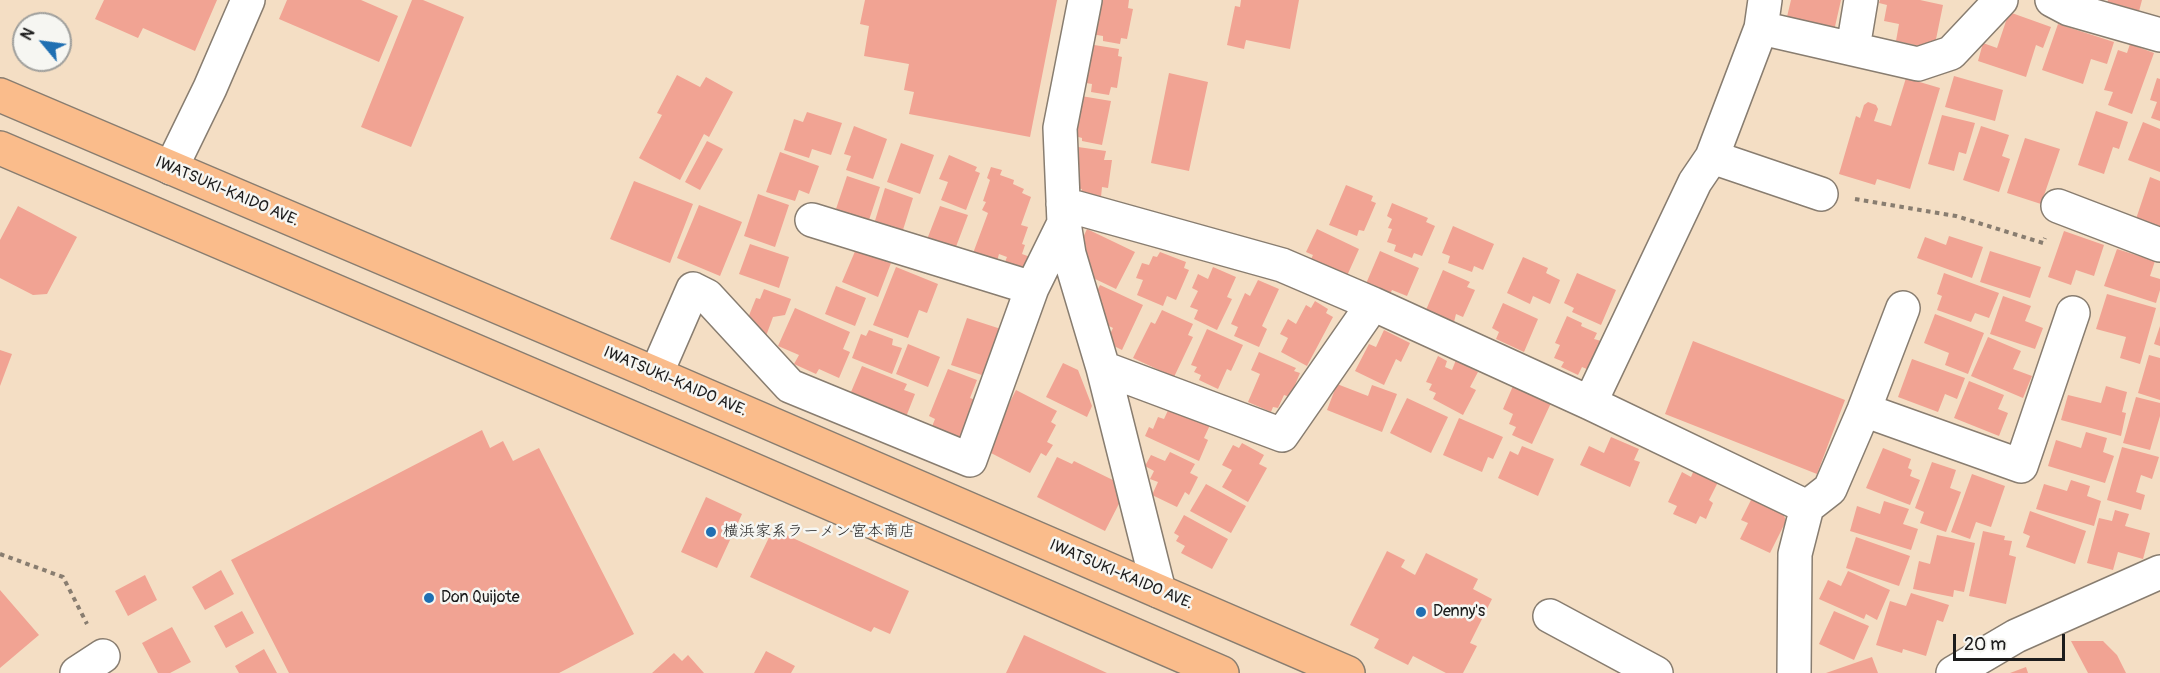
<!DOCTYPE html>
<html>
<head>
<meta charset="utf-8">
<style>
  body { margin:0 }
  #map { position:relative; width:2160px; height:673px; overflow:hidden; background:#f4dec4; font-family:Pangolin,sans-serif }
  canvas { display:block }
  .north { position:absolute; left:12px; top:12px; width:60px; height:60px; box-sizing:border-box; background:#f6f6f2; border:2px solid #9f9f9c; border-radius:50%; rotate:299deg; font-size:16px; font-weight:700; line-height:24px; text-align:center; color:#1c1c1c }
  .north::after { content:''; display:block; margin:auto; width:21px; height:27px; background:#1f6fb2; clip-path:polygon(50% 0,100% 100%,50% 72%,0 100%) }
  .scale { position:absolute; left:1953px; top:634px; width:112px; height:27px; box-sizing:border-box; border:3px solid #1c1c1c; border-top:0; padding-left:8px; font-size:18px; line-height:21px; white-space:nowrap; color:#1c1c1c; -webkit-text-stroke:4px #f6f6f2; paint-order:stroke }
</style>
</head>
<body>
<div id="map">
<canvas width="2160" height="673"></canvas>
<div class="north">N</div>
<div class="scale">20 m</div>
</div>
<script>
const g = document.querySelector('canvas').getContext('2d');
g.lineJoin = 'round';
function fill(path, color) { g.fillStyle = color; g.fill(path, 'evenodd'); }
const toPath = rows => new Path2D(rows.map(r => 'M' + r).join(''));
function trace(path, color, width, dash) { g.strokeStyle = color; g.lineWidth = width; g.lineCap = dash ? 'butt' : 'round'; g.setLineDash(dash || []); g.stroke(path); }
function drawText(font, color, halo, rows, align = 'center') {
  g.font = font + ' Pangolin,"Klee One",sans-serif'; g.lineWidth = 5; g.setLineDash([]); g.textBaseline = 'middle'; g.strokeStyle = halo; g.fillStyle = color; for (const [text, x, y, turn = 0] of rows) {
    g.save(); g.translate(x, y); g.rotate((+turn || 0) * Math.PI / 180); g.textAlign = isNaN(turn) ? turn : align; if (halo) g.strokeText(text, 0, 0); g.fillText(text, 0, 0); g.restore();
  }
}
fill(toPath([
  [104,0,217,0,195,51,143,28,138,38,95,19],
  [287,0,361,0,398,16,379,62,279,19],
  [412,0,423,0,464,17,411,147,361,127],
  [865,0,1057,0,1030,137,909,114,914,92,904,90,909,64,864,56,869,26,860,24],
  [1099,0,1129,0,1128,8,1133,9,1127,39,1121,38,1120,44,1103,41,1103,36,1091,34],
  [1241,0,1299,0,1290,49,1246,40,1244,49,1227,45,1235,6,1240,7],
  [1791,0,1841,0,1834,31,1786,21],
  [1880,0,1920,0,1943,5,1934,49,1896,41,1899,24,1884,21,1887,5,1879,3],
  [2108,0,2142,0,2138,15,2106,7],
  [2009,12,2051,27,2043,48,2036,45,2026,77,1978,61,1983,43,1997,48],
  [2058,24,2114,42,2107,64,2091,59,2083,84,2042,70],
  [1088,44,1119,49,1118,56,1122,57,1117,88,1111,87,1109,95,1091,92,1092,84,1080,82],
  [2130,44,2154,53,2132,114,2108,105,2113,92,2104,90,2118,50,2127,53],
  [1169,73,1208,82,1189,171,1151,163],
  [677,75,700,87,706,77,733,92,709,137,704,134,680,180,639,158,662,115,657,113],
  [1954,76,2003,90,1995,121,1945,107],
  [1906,78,1940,88,1910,189,1877,179,1875,185,1839,174,1856,116,1860,118,1864,105,1868,102,1876,105,1878,109,1874,121,1891,126],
  [2157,78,2160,79,2160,121,2151,118,2157,102,2150,100],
  [1081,96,1111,101,1102,145,1082,141,1082,138,1075,136,1071,129],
  [2096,111,2128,122,2119,149,2113,147,2104,174,2078,165],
  [807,112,842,123,831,155,812,149,809,158,784,150,794,119,803,122],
  [1942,115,1975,123,1966,154,1959,152,1954,171,1928,164],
  [2143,122,2160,129,2160,172,2128,160],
  [854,126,887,139,873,179,846,170,851,156,844,154],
  [1981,126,2009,135,2002,156,2010,159,1999,192,1963,180],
  [2025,138,2060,149,2041,204,2007,193],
  [707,141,723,149,700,190,685,182],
  [901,143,934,155,920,194,887,182],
  [1078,147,1106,151,1104,160,1112,160,1108,188,1102,187,1101,197,1081,194,1082,189,1072,188],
  [780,152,819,166,809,194,799,190,795,201,766,192],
  [949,155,977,167,975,171,980,173,966,210,941,200,948,182,939,179],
  [991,167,1002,170,1000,175,1014,180,1013,184,1024,189,1022,193,1031,197,1021,225,1028,227,1022,244,1025,245,1022,254,1033,258,1025,278,1002,269,1007,257,999,254,996,265,972,256,988,213,982,210,986,202,983,201,990,180,987,178],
  [847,176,880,187,869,220,836,209],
  [2150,177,2160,181,2160,230,2135,222],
  [634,181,693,204,670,263,610,239],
  [1346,185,1373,196,1371,201,1376,203,1364,231,1359,230,1357,236,1329,225],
  [885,188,913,198,902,233,874,224],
  [758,194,789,205,775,247,744,236],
  [1392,203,1428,218,1426,222,1435,226,1422,256,1414,253,1412,258,1394,251,1396,245,1387,242,1392,229,1388,228,1392,219,1387,216],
  [699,205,742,222,720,276,677,258],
  [18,206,77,237,47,294,33,295,0,278,0,240],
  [940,206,968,215,954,252,926,242],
  [1453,226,1494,244,1483,270,1474,266,1472,272,1448,263,1450,256,1442,253],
  [1087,229,1135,252,1116,289,1091,277,1092,273,1082,268,1075,254],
  [1317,229,1359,249,1346,278,1310,261,1313,255,1306,252],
  [2064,231,2104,245,2094,276,2076,270,2071,285,2048,277],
  [1949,236,1983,247,1972,278,1917,258,1925,237,1946,245],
  [750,244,789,257,779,288,739,274],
  [856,249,891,263,878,297,842,282],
  [2117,249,2155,261,2150,276,2160,279,2160,290,2156,303,2104,286],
  [1380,251,1419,268,1407,296,1392,290,1389,296,1365,286],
  [1990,251,2041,267,2030,298,1980,282],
  [1160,252,1186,262,1184,268,1189,270,1176,300,1167,296,1163,306,1137,295,1143,280,1136,278,1142,263,1149,265,1153,256,1157,257],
  [1523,257,1548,268,1546,273,1560,280,1550,304,1533,296,1530,304,1507,293],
  [896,267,938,284,927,313,919,310,908,338,873,325],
  [1213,267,1236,277,1227,297,1232,299,1217,330,1194,319,1198,310,1190,307,1198,291,1192,288,1198,274,1208,279],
  [1443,270,1470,282,1467,287,1475,290,1463,317,1456,314,1454,322,1426,310],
  [1577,273,1616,290,1601,325,1572,312,1574,308,1564,303],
  [1944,273,1999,293,1989,318,1975,313,1971,322,1937,310,1942,296,1937,294],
  [1258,280,1279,289,1262,326,1267,329,1259,347,1234,336,1238,327,1231,324,1245,293,1250,296],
  [1100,285,1143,305,1122,350,1106,342,1113,328,1101,322,1105,313,1093,307,1092,301],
  [836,286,866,298,855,326,825,314],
  [764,289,791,299,785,315,773,317,766,336,744,328,756,298,760,299],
  [2107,294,2156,308,2140,364,2120,358,2126,337,2096,329],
  [2003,296,2031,306,2025,321,2043,328,2035,349,1990,334],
  [1315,301,1328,309,1326,313,1333,317,1307,366,1281,352,1288,338,1280,334,1288,319,1296,324,1306,305,1311,308],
  [1503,303,1538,319,1524,352,1496,339,1499,332,1492,328],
  [795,308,850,332,843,349,850,352,839,378,819,369,816,374,794,364,799,355,778,346],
  [1162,310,1193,324,1188,335,1193,337,1174,377,1133,358,1151,322,1155,324],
  [1935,314,1984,333,1968,374,1945,365,1949,353,1924,343],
  [1567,316,1582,323,1581,326,1597,333,1594,339,1601,341,1589,370,1582,367,1578,375,1561,367,1564,362,1554,358,1560,345,1555,343],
  [967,318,1004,330,988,377,951,365],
  [2160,326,2160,346,2154,344],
  [1207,329,1243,345,1231,371,1227,369,1218,389,1199,380,1201,375,1194,372,1197,367,1191,365],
  [869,330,893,339,892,345,902,348,892,374,852,358,861,334,866,336],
  [1384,330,1410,343,1401,362,1396,359,1384,385,1355,371,1369,344,1376,347],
  [1988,337,2021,351,2013,369,2032,376,2023,398,1971,376],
  [1693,341,1845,400,1817,474,1665,414],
  [908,344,940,357,928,387,896,374],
  [0,350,12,354,0,386],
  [1259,352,1296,368,1294,371,1300,373,1290,397,1284,395,1278,408,1273,407,1271,412,1248,402,1260,374,1251,370],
  [2149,355,2160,358,2160,400,2138,393],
  [1438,356,1447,361,1445,367,1452,370,1456,360,1478,372,1470,387,1476,390,1463,415,1433,399,1436,393,1429,390,1432,384,1426,382],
  [1912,359,1965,378,1957,399,1945,394,1938,412,1898,397],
  [1063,363,1078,370,1092,406,1087,417,1046,397],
  [862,366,907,384,904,390,915,394,904,422,885,414,888,407,851,392],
  [948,369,977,380,970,398,979,401,961,447,929,434,935,419,929,416],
  [1969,381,2004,395,1998,409,2008,413,1999,436,1954,418],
  [1337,384,1368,396,1372,385,1397,394,1382,432,1327,410],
  [1513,386,1551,403,1532,444,1512,435,1516,427,1509,424,1513,414,1503,409],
  [2106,386,2127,392,2122,412,2126,413,2121,436,2061,420,2068,395,2101,403],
  [1016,390,1057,411,1051,422,1056,425,1047,442,1053,445,1046,456,1041,453,1030,473,989,452,998,435,994,433],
  [2136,397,2160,403,2160,416,2150,450,2123,443],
  [1407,398,1448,417,1431,453,1390,433],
  [1170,406,1210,425,1204,438,1208,440,1199,461,1145,436,1149,427,1153,429,1158,417,1164,419],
  [1459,418,1503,437,1493,459,1488,457,1482,472,1443,455],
  [482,430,490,448,503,441,513,461,539,448,634,634,559,673,289,673,231,560],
  [2086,432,2107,438,2103,452,2114,456,2105,483,2048,466,2056,440,2081,448],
  [1611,437,1639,449,1634,460,1640,462,1630,487,1580,465,1589,446,1604,453],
  [1242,443,1264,455,1259,464,1267,468,1248,502,1222,487,1232,470,1222,465,1233,445,1239,448],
  [1522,446,1554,459,1538,496,1498,478,1510,451,1518,455],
  [2122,447,2159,457,2152,479,2141,475,2136,492,2145,495,2141,510,2107,500],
  [1883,448,1911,459,1908,468,1912,470,1910,476,1920,480,1910,505,1866,488],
  [1170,452,1195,464,1190,473,1198,477,1189,495,1185,492,1177,507,1152,495,1158,482,1150,479,1154,471,1145,466,1151,455,1165,461],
  [1057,457,1072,464,1074,461,1119,483,1116,490,1124,494,1105,531,1037,497],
  [1932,462,1956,470,1950,488,1961,492,1946,532,1920,523,1924,512,1915,508],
  [1694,470,1718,482,1709,500,1713,503,1706,519,1700,516,1696,524,1673,514,1677,506,1668,502,1682,472,1691,477],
  [1972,474,2005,486,1991,527,1976,522,1970,539,1951,532],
  [2071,480,2090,486,2087,496,2101,501,2094,526,2036,509,2044,484,2067,491],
  [1206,484,1246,506,1231,533,1190,511],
  [1753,496,1782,510,1786,521,1770,553,1740,539,1748,523,1741,520],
  [706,497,742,514,717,568,681,552],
  [1884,501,1909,509,1903,524,1918,529,1911,550,1850,531,1857,506,1880,514],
  [2115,510,2129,514,2125,526,2150,533,2143,559,2118,552,2113,570,2087,563,2099,518,2112,521],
  [2030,511,2086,531,2075,564,2026,547,2030,536,2023,533],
  [1184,515,1228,539,1212,569,1181,553,1185,546,1176,541,1179,536,1174,533],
  [773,529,909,591,890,634,874,627,871,632,750,577],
  [1983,531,2005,536,2004,540,2012,541,2009,555,2016,557,2006,604,1969,596],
  [1937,535,1975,543,1964,592,1954,590,1953,597,1913,589,1919,561,1930,564],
  [1856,537,1910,556,1899,586,1846,568],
  [1387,551,1405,560,1401,567,1415,575,1426,553,1478,579,1473,589,1492,599,1470,643,1477,646,1463,673,1446,673,1413,656,1408,665,1374,648,1379,639,1350,625],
  [221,570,234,594,205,610,192,587],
  [1848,571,1890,590,1877,620,1866,614,1864,619,1819,599,1828,580,1841,586],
  [145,575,157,600,128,616,115,591],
  [0,590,39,635,0,668],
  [1911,593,1949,605,1943,622,1937,620,1926,656,1903,649,1902,653,1876,645,1890,601,1906,606],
  [242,611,254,633,226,648,214,626],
  [1834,611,1869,626,1854,660,1819,644],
  [172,627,191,662,170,673,158,673,142,643],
  [1024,635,1107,673,1006,673],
  [2071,641,2103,641,2117,655,2126,673,2088,673],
  [264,649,277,673,239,673,235,666],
  [766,651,795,666,791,673,754,673],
  [674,653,682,661,688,655,704,673,652,673],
  [1872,657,1878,673,1826,673],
  [2026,667,2028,673,2010,673]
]), '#f1a393');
const minor = toPath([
  [1085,0,1060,128,1064,223,1069,254,1103,368,1159,591],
  [1765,0,1761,28,1918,64,1951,53,2001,0],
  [2052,0,2069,9,2160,35],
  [1853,48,1861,0],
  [1712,157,1821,194],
  [171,168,210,88,248,0],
  [1063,204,1282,265,1373,304,1590,403,1807,507,1795,554,1794,673],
  [2058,206,2160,245],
  [812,220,1032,288],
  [1103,368,1282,435,1373,304],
  [656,374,693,289,707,296,790,386,970,460,1032,288,1064,223],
  [1590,403,1695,182,1712,157,1761,28],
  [1864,410,2021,466,2073,313],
  [1807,507,1830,489,1864,410,1903,308],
  [1550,616,1656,673],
  [77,673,103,656],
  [1953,673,2016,636,2160,572]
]);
const highway = toPath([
  [0,95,656,374,1348,673],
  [0,148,721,456,1222,673]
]);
trace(minor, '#887d70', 36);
trace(highway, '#887d70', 36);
trace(toPath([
  [1855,199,1956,216,2043,243,2045,238],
  [0,554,63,577,87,624]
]), '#887d70', 4, [4.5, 4.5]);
trace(minor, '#fff', 33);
trace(highway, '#fabc8b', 33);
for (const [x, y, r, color] of [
  [711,532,6,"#1f6fb2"],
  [429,598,6,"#1f6fb2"],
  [1421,612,6,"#1f6fb2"]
]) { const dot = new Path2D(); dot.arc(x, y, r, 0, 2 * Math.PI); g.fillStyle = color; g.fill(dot); trace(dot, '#f6f6f2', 2); }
drawText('16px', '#1c1c1c', '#f6f6f2', [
  ["IWATSUKI-KAIDO AVE.",227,192,23],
  ["IWATSUKI-KAIDO AVE.",675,382,23],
  ["IWATSUKI-KAIDO AVE.",1121,575,23]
]);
drawText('16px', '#1c1c1c', '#f6f6f2', [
  ["横浜家系ラーメン宮本商店",723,532],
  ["Don Quijote",441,598],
  ["Denny's",1433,612]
], 'left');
</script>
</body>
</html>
